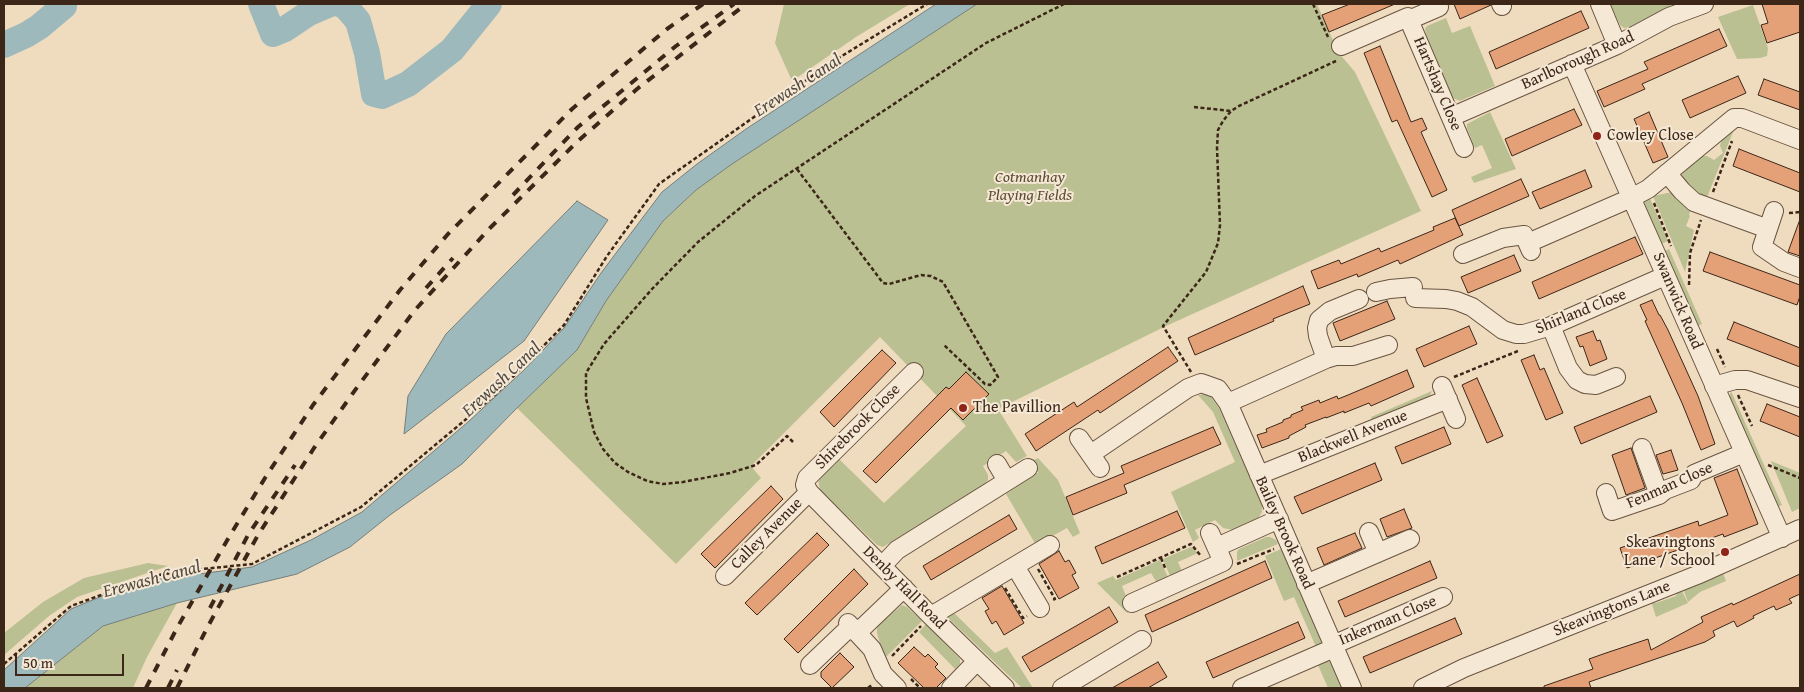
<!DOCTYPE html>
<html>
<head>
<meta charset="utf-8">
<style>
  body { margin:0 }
  #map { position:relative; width:1804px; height:692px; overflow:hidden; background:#efdcbf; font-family:"Gentium Book Plus",serif }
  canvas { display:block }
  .frame { position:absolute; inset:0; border:5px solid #3c2618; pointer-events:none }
  .scale { position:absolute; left:15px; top:654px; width:109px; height:22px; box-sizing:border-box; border:2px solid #3c2618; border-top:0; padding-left:6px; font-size:15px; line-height:18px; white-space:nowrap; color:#3c2618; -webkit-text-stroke:4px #f5e8d5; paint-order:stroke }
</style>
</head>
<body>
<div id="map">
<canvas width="1804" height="692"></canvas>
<div class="frame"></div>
<div class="scale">50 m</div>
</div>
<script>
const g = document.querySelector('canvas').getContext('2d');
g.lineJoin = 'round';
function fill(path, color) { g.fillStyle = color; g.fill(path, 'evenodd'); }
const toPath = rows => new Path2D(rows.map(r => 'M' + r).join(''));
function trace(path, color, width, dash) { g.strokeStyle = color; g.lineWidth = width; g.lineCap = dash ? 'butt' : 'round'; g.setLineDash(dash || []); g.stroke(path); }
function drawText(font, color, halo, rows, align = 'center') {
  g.font = font + ' "Gentium Book Plus",serif'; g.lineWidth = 4; g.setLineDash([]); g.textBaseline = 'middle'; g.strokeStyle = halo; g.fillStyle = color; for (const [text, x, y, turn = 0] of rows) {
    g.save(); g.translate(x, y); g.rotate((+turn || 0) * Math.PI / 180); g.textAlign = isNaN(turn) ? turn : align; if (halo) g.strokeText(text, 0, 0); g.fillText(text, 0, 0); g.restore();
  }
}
fill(toPath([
  [784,4,910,4,856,37,792,81,775,43],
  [977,4,1317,4,1338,52,1355,72,1421,211,1166,326,998,409,1027,456,1016,462,1006,451,983,466,988,475,988,480,985,484,883,547,877,545,820,490,818,479,839,459,884,503,966,426,880,337,751,466,761,478,676,564,517,408,577,350,606,301,663,221,696,190,732,164],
  [1610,4,1670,4,1671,6,1630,27,1624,28,1620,25],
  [1753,5,1768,48,1767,56,1760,58,1737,59,1718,17],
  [1446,18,1452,33,1470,26,1495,86,1460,101,1453,98,1426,34,1425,29,1427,26],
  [1490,112,1516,169,1474,183,1471,177,1492,168,1482,145,1475,148,1467,128,1467,124],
  [1737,122,1706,200,1697,197,1683,180,1682,173,1683,170,1701,156,1707,156,1714,160,1723,153,1720,146,1722,138],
  [1672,192,1692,206,1689,215,1690,216,1686,226,1694,230,1685,272,1653,196],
  [1649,196,1668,241,1659,245,1643,203],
  [1669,249,1702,324,1695,327,1662,252],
  [1432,391,1428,400,1373,423,1371,417],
  [1731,391,1782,505,1775,508,1729,398],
  [1205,394,1211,397,1219,408,1262,505,1262,512,1257,520,1233,530,1223,528,1215,520,1195,530,1199,538,1193,542,1171,492,1235,462,1213,412,1198,395],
  [1038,458,1058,480,1080,533,1073,537,1067,528,1036,545,1006,494,1038,473,1032,461],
  [1771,461,1800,473,1800,508,1792,512],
  [1266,537,1270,537,1276,540,1278,544,1237,561,1237,552,1239,549],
  [1191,547,1198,553,1178,562,1182,571,1170,576,1163,559],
  [1281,549,1322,644,1316,647,1294,597,1284,601,1265,556],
  [1160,560,1168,577,1157,583,1151,573,1122,586,1130,606,1135,610,1127,613,1097,583,1113,576,1116,580],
  [148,563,168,566,77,597,49,616,4,655,4,633,43,602,84,578],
  [1723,573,1726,581,1700,592,1688,602,1683,589],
  [1681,589,1688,603,1656,617,1651,601,1656,603,1676,596,1677,591],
  [177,603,147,657,133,688,25,688,103,626],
  [902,605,907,607,922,621,886,657,883,655,877,633,877,626],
  [952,611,995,653,1007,647,1033,688,1022,688,947,617,947,613],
  [926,624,960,659,960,664,955,669,919,632],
  [1327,661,1330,662,1341,688,1328,688,1318,665]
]), '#bac091');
const water = toPath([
  [936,4,977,4,732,164,696,190,663,221,606,301,577,350,517,408,462,464,390,515,350,547,297,574,177,603,103,626,25,688,4,688,4,670,71,609,124,587,153,580,252,567,311,540,362,512,468,422,524,370,564,328,601,273,662,192,697,164,746,129,936,4],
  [577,201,608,220,524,341,404,434,408,396,446,334,577,201]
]);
fill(water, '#9db9bb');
trace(water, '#767e7a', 1);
trace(toPath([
  [261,4,273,34,285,29,309,13,330,4],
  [339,4,345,6,358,21,367,53,374,94,382,96,408,84,452,50,489,4],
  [4,45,26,35,39,27,64,6,64,4]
]), '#9db9bb', 26);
const building = toPath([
  [1350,4,1395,4,1329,32,1322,15,1350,4],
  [1454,4,1490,4,1491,5,1460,19,1454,4],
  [1762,4,1800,4,1800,32,1767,43,1761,25,1768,23,1762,4],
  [1581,11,1589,28,1496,69,1489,52,1581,11],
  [1719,29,1727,46,1642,84,1645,89,1604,107,1597,91,1648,69,1644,62,1719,29],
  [1380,46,1411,122,1422,118,1427,129,1421,132,1447,190,1432,197,1397,120,1392,122,1364,53,1380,46],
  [1738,76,1746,93,1690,118,1682,100,1738,76],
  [1764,79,1800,92,1800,110,1758,95,1764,79],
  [1574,109,1582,125,1512,156,1505,139,1574,109],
  [1649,112,1668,157,1653,163,1634,119,1649,112],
  [1739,149,1800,173,1800,192,1733,166,1739,149],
  [1585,170,1592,187,1540,209,1532,192,1585,170],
  [1521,179,1529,196,1459,226,1452,210,1521,179],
  [1455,218,1463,235,1400,264,1398,260,1358,277,1357,274,1318,289,1311,271,1339,260,1341,264,1379,248,1381,252,1434,230,1433,227,1455,218],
  [1799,222,1800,222,1800,256,1788,252,1799,222],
  [1635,237,1643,254,1539,299,1532,282,1635,237],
  [1710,252,1800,285,1800,296,1797,305,1703,271,1710,252],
  [1514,255,1521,271,1468,293,1461,277,1514,255],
  [1303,286,1310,304,1273,319,1274,321,1195,355,1188,338,1303,286],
  [1652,300,1659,315,1660,315,1668,330,1698,396,1715,444,1701,450,1682,403,1645,321,1647,320,1640,305,1652,300],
  [1387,301,1395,319,1340,341,1333,323,1387,301],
  [1734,322,1800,348,1800,367,1727,339,1734,322],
  [1469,326,1477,344,1424,367,1416,349,1469,326],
  [1593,331,1597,341,1600,340,1607,359,1590,366,1583,346,1580,347,1576,337,1593,331],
  [1168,347,1178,361,1100,413,1098,410,1036,451,1025,434,1074,402,1077,407,1168,347],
  [882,350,896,363,834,427,820,412,882,350],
  [1534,355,1540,370,1544,368,1563,413,1546,420,1521,360,1534,355],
  [1407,370,1414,387,1371,406,1369,403,1344,413,1344,411,1326,418,1326,417,1305,425,1306,427,1289,436,1289,438,1262,448,1257,435,1267,432,1266,429,1283,422,1283,420,1291,417,1291,415,1303,410,1301,407,1319,400,1320,403,1337,396,1338,399,1348,395,1407,370],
  [966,372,989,394,963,420,951,408,876,483,863,471,946,387,949,389,966,372],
  [1477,378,1503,436,1487,443,1462,385,1477,378],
  [1650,396,1657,412,1581,444,1574,427,1650,396],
  [1767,404,1800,417,1800,437,1760,421,1767,404],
  [1213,427,1221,444,1124,485,1127,493,1073,515,1066,497,1124,473,1121,466,1213,427],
  [1444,427,1451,444,1402,464,1395,447,1444,427],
  [1631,448,1645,488,1626,495,1612,455,1631,448],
  [1671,450,1678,470,1663,474,1656,455,1671,450],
  [1375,463,1382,480,1302,514,1294,497,1375,463],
  [1737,469,1758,524,1724,537,1723,534,1627,568,1620,548,1698,521,1699,526,1728,515,1714,478,1737,469],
  [771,486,783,499,715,568,701,554,771,486],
  [1404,509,1412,528,1387,537,1380,519,1404,509],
  [1177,511,1185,528,1102,564,1095,547,1177,511],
  [1009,515,1017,529,931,580,923,566,1009,515],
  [817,533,829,545,757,615,745,603,817,533],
  [1355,533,1362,548,1324,565,1317,548,1355,533],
  [1059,551,1065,562,1069,560,1076,573,1072,575,1079,588,1059,599,1039,564,1059,551],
  [1265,561,1272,578,1152,632,1145,615,1265,561],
  [1430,561,1437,578,1345,617,1338,601,1430,561],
  [854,569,868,584,798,653,784,639,854,569],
  [1800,574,1800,594,1789,599,1792,603,1776,610,1774,606,1753,616,1754,618,1737,627,1734,621,1713,631,1715,636,1705,642,1589,682,1591,688,1544,688,1544,686,1593,669,1589,659,1606,653,1648,639,1651,650,1703,622,1701,617,1732,603,1733,605,1800,574],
  [1002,586,1024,623,1004,635,996,621,992,624,985,611,989,609,982,598,1002,586],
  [1109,607,1118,622,1031,672,1022,657,1109,607],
  [1455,618,1462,634,1370,673,1363,657,1455,618],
  [1298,622,1305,638,1213,678,1206,662,1298,622],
  [914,647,925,657,928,654,938,664,935,667,946,678,936,688,924,688,898,663,914,647],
  [840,653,854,667,832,688,821,677,821,672,840,653],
  [1158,662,1167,677,1148,688,1112,688,1158,662]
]);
fill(building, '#e4a077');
trace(building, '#3c2618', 1);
const minor = toPath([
  [1501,4,1502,6],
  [1600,4,1617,45],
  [1439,7,1409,20,1464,148],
  [1341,46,1408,17,1409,20],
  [1572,64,1782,538],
  [1451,117,1617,45,1669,17,1704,4],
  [1667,173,1682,191,1694,202,1768,229],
  [1774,211,1762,247,1784,262,1800,268],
  [1528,243,1631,198,1648,189,1734,118,1742,118,1800,140],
  [1463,254,1503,238,1524,235,1531,251],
  [1376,292,1390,289,1413,287],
  [1415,298,1446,299,1457,301,1472,307,1503,330,1516,334,1524,334,1551,326,1665,276],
  [1551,326,1568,368,1577,380,1585,384,1596,385,1616,377],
  [1326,359,1336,356,1353,356,1388,345],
  [914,372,807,478,805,485,809,492,931,616,1005,688],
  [1442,386,1456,419],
  [1714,386,1735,380,1747,380,1800,398],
  [1228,403,1326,359,1318,336,1317,328,1319,320,1330,311,1359,299],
  [1079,438,1100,468],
  [1642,448,1659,495],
  [1091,454,1188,388,1201,383,1218,389,1228,403,1352,688],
  [997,464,1007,481],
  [1259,475,1448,399],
  [1606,493,1612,511,1659,495,1665,490,1691,480,1694,474,1744,453],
  [1369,532,1378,553],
  [1217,547,1279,519],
  [882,566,897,550,1028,468],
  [1015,566,1040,608],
  [725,576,809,492],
  [1306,584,1410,539],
  [1132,603,1223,562,1210,533],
  [931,616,1050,545],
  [848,623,872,649,883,674,897,688],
  [857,633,904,588],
  [1333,645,1443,597],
  [810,665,851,626],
  [951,688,977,661],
  [1062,688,1142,640],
  [1242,688,1334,648],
  [1423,688,1464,668,1697,575,1800,529]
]);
trace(minor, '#695442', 20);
trace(toPath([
  [1313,4,1328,37],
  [1194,107,1231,111],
  [797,169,883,283,889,284,921,275,931,276,943,282,998,377,990,385,985,384,943,344],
  [1713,192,1732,141],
  [1654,203,1671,246],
  [1789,213,1800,212],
  [1689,285,1690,253,1701,220],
  [1717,349,1725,367],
  [1191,372,1163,326,1206,272,1218,243,1220,225,1217,148,1218,130,1223,121,1231,111,1239,106,1336,61],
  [1454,377,1518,351],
  [1738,395,1752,426],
  [793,442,787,436,756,465,730,473,683,482,663,484,647,481,628,472,615,463,603,449,594,432,586,398,586,373,604,344,652,289,698,242,755,196,986,43,1064,4],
  [1768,465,1800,478],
  [1161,558,1166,570],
  [1237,564,1274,549],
  [1038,569,1055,599,1053,600],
  [1117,577,1191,544,1201,556],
  [1005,588,1023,618,1027,616],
  [892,656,921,626],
  [4,664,71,606,153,576,183,571,252,564,361,507,495,395,564,325,607,256,659,184,832,62,927,4],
  [911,679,920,688],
  [868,688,873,684]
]), '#3c2618', 2.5, [4, 2.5]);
trace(minor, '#f5e8d5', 18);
trace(toPath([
  [513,195,578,127,676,46,734,4],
  [426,288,453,258],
  [210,608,248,535,295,465],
  [146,688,177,628,229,537,265,478,313,405,400,290,448,234,572,109,667,29,703,4],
  [168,688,177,670],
  [177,688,207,628,258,535,280,501,314,448,358,386,415,310,490,228,577,142,637,89,746,4]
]), '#3c2618', 4, [9, 9]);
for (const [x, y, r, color] of [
  [1597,136,5,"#8f2418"],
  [963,408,5,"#8f2418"],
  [1725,552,5,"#8f2418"]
]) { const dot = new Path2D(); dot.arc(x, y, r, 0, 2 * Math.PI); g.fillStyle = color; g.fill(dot); trace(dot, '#f5e8d5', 2); }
drawText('16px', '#3c2618', '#f5e8d5', [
  ["Barlborough Road",1578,61,-24],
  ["Hartshay Close",1437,84,67],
  ["Swanwick Road",1677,301,67],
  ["Shirland Close",1581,312,-22],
  ["Shirebrook Close",858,427,-45],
  ["Blackwell Avenue",1353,437,-22],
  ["Fenman Close",1670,486,-24],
  ["Bailey Brook Road",1284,533,66],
  ["Calley Avenue",767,534,-45],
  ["Denby Hall Road",904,588,45],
  ["Skeavingtons Lane",1612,609,-22],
  ["Inkerman Close",1388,621,-23]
]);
drawText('16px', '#3c2618', '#f5e8d5', [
  ["Cowley Close",1607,136],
  ["The Pavillion",973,408],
  ["Skeavingtons",1715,543,"right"],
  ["Lane / School",1715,561,"right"]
], 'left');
drawText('italic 16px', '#5c4c36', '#f5e8d5', [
  ["Cotmanhay",1030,178],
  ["Playing Fields",1030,196]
]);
drawText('italic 18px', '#544b41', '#f5e8d5', [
  ["Erewash Canal",798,86,-33],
  ["Erewash Canal",502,380,-43],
  ["Erewash Canal",152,580,-15]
]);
</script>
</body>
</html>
